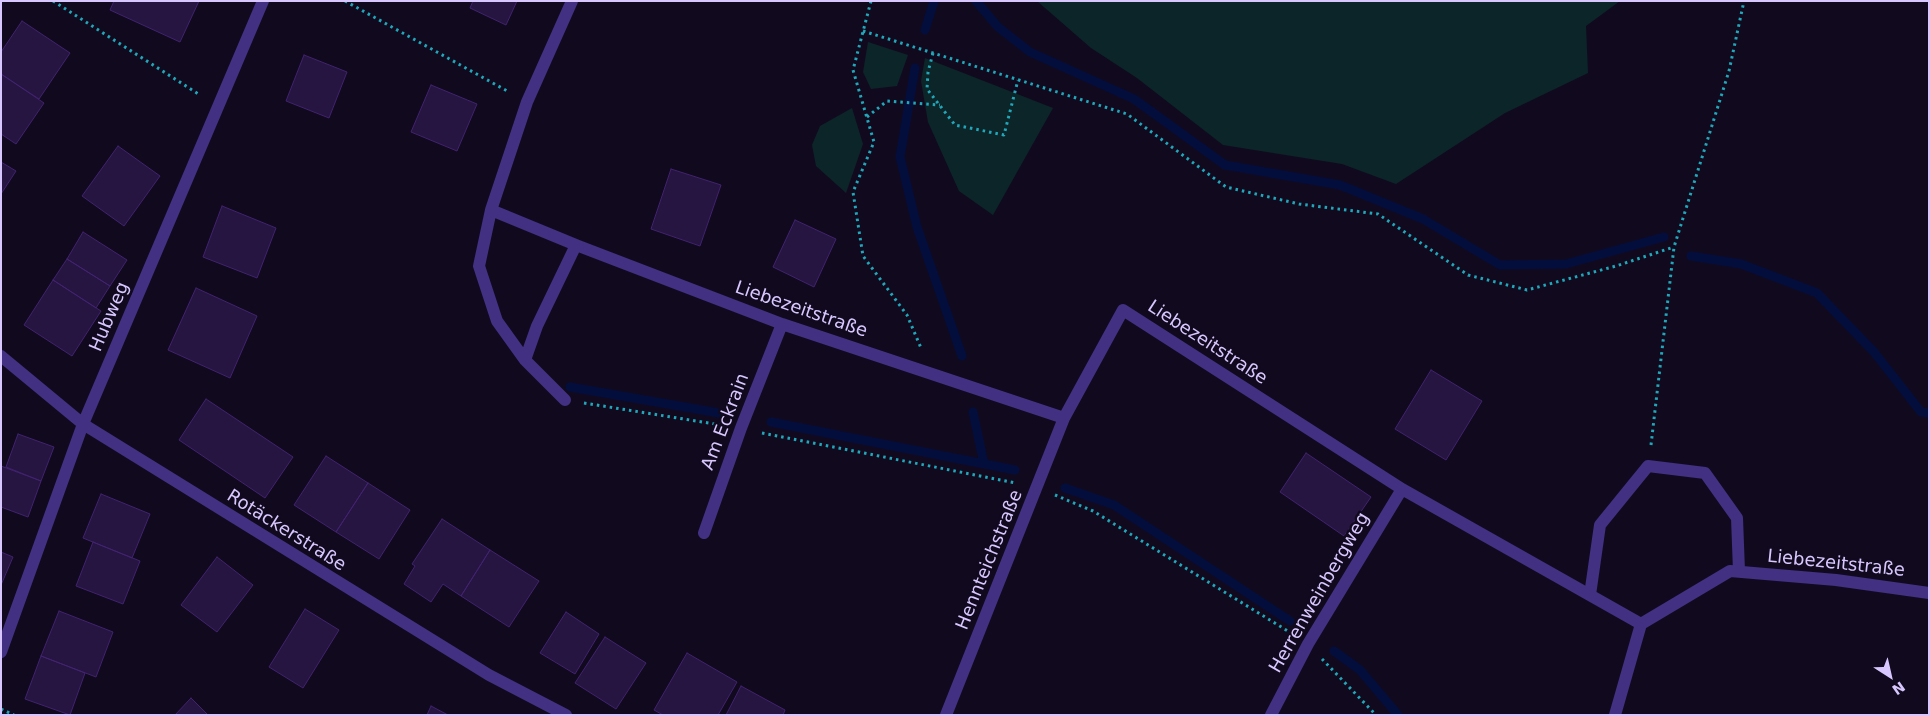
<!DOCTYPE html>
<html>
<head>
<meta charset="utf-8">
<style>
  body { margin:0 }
  #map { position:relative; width:1930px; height:716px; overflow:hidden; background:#110a1f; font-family:"DejaVu Sans",sans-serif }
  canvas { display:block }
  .frame { position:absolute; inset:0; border:2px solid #d8c7ff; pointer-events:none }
  .north { position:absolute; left:1865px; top:651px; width:50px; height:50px; -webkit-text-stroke:4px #110a1f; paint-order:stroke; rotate:145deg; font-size:14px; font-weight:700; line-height:20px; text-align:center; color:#d8c7ff }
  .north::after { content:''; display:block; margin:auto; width:18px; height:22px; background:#d8c7ff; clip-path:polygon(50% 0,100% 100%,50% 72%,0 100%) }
</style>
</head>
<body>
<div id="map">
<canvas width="1930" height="716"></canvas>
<div class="frame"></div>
<div class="north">N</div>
</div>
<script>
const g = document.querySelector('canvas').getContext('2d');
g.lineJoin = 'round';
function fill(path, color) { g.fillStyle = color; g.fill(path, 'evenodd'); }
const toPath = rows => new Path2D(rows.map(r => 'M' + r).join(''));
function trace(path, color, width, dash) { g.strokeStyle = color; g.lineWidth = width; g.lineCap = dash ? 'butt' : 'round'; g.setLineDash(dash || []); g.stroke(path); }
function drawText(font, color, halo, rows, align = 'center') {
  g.font = font + ' "DejaVu Sans",sans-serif'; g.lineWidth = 5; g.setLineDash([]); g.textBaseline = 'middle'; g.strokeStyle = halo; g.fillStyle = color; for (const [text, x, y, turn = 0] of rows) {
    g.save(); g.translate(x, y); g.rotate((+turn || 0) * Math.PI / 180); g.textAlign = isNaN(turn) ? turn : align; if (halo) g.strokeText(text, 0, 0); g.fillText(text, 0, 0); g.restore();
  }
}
fill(toPath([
  [1037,1,1620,1,1586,26,1588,73,1505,113,1396,184,1342,164,1223,145,1137,78,1091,48],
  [868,42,908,55,897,86,871,89,863,72],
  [925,58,1053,108,993,215,959,191,928,122,921,81],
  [852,108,863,144,846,193,816,166,812,145,820,126]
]), '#0c2529');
trace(toPath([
  [976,1,998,27,1030,52,1134,99,1225,165,1340,185,1423,219,1500,265,1566,264,1664,237],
  [925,30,934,1],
  [915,68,900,157,917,227,962,356],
  [1691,256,1741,264,1817,293,1874,352,1921,412,1929,413],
  [570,387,719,413],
  [973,412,984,464],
  [771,422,1015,470],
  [1065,488,1114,505,1290,621],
  [1334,651,1360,670,1398,715]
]), '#040e3d', 9);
const building = toPath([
  [114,1,199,1,180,42,110,10,114,1],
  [473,1,517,1,506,25,470,8,473,1],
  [22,21,70,53,39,99,1,74,1,52,22,21],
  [304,55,347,72,329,118,286,101,304,55],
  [1,74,44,103,16,144,1,134,1,74],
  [431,85,477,104,457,151,411,132,431,85],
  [118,146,160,176,124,226,82,196,118,146],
  [1,162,16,171,1,194,1,162],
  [671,169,721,185,700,246,651,229,671,169],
  [222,206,276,228,257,278,203,257,222,206],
  [795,220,836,239,814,287,773,267,795,220],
  [83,232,127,260,110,286,67,259,83,232],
  [67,259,110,286,96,308,53,280,67,259],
  [53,280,101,311,72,356,24,325,53,280],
  [196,288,257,316,230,378,168,350,196,288],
  [1431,370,1482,401,1446,460,1395,429,1431,370],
  [206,399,293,457,265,498,179,440,206,399],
  [18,434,54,447,41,481,6,467,18,434],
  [1306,453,1371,497,1344,536,1280,492,1306,453],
  [326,456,368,483,336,532,294,505,326,456],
  [1,466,41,481,28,517,1,507,1,466],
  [368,483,410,510,379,559,336,532,368,483],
  [101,494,150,514,132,558,83,538,101,494],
  [442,519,490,550,461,596,443,584,431,602,404,584,415,566,412,564,442,519],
  [93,542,140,561,123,604,76,586,93,542],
  [490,550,539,581,509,627,461,596,490,550],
  [1,552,13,557,1,585,1,552],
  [217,557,253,585,217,632,181,605,217,557],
  [305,609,339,630,303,688,269,667,305,609],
  [59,611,113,632,96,677,41,656,59,611],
  [566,612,599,634,575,674,540,653,566,612],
  [605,637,646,663,616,709,575,683,605,637],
  [687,653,737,682,718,715,663,715,654,710,687,653],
  [41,656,85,673,70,715,25,699,41,656],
  [741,686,785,710,783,715,726,715,741,686],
  [191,698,208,715,175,715,191,698],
  [431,706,448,715,427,715,431,706]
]);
fill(building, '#261441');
trace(building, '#412370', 1);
trace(toPath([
  [53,1,200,95],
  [345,1,509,92],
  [871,1,853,70,874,142,853,192,863,256,907,315,921,348],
  [863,31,1127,114,1226,187,1299,204,1378,214,1468,275,1527,290,1616,266,1674,247],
  [933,53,928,72,927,89,955,125,1004,135,1018,80],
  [867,117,887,101,940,105],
  [584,403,721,425],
  [762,433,1016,483],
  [1651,445,1674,247,1729,71,1744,1],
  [1055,495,1093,511,1291,633],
  [1322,659,1376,715],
  [1,709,14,715]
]), '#20a7ba', 3, [2.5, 4]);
trace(toPath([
  [572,1,527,102,491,210,576,245,782,324,1064,418,1123,310,1402,489,1641,624,1730,571,1836,580,1929,593],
  [491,210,479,266,497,321,525,360,565,400],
  [1,356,83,424,489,675,566,715],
  [525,360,537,326,576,245],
  [704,533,741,428,782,324],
  [1590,595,1600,525,1648,466,1705,473,1737,518,1739,571],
  [1,652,83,424,263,1],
  [946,715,1064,418],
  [1271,715,1308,644,1402,489],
  [1615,715,1641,624]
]), '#423083', 12);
drawText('18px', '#d8c7ff', '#110a1f', [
  ["Liebezeitstraße",801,310,19],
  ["Hubweg",110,317,-67],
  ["Liebezeitstraße",1207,343,33],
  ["Am Eckrain",726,422,-69],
  ["Rotäckerstraße",286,531,32],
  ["Hennteichstraße",990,560,-68],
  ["Liebezeitstraße",1836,564,6],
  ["Herrenweinbergweg",1320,593,-60]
]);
</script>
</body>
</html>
